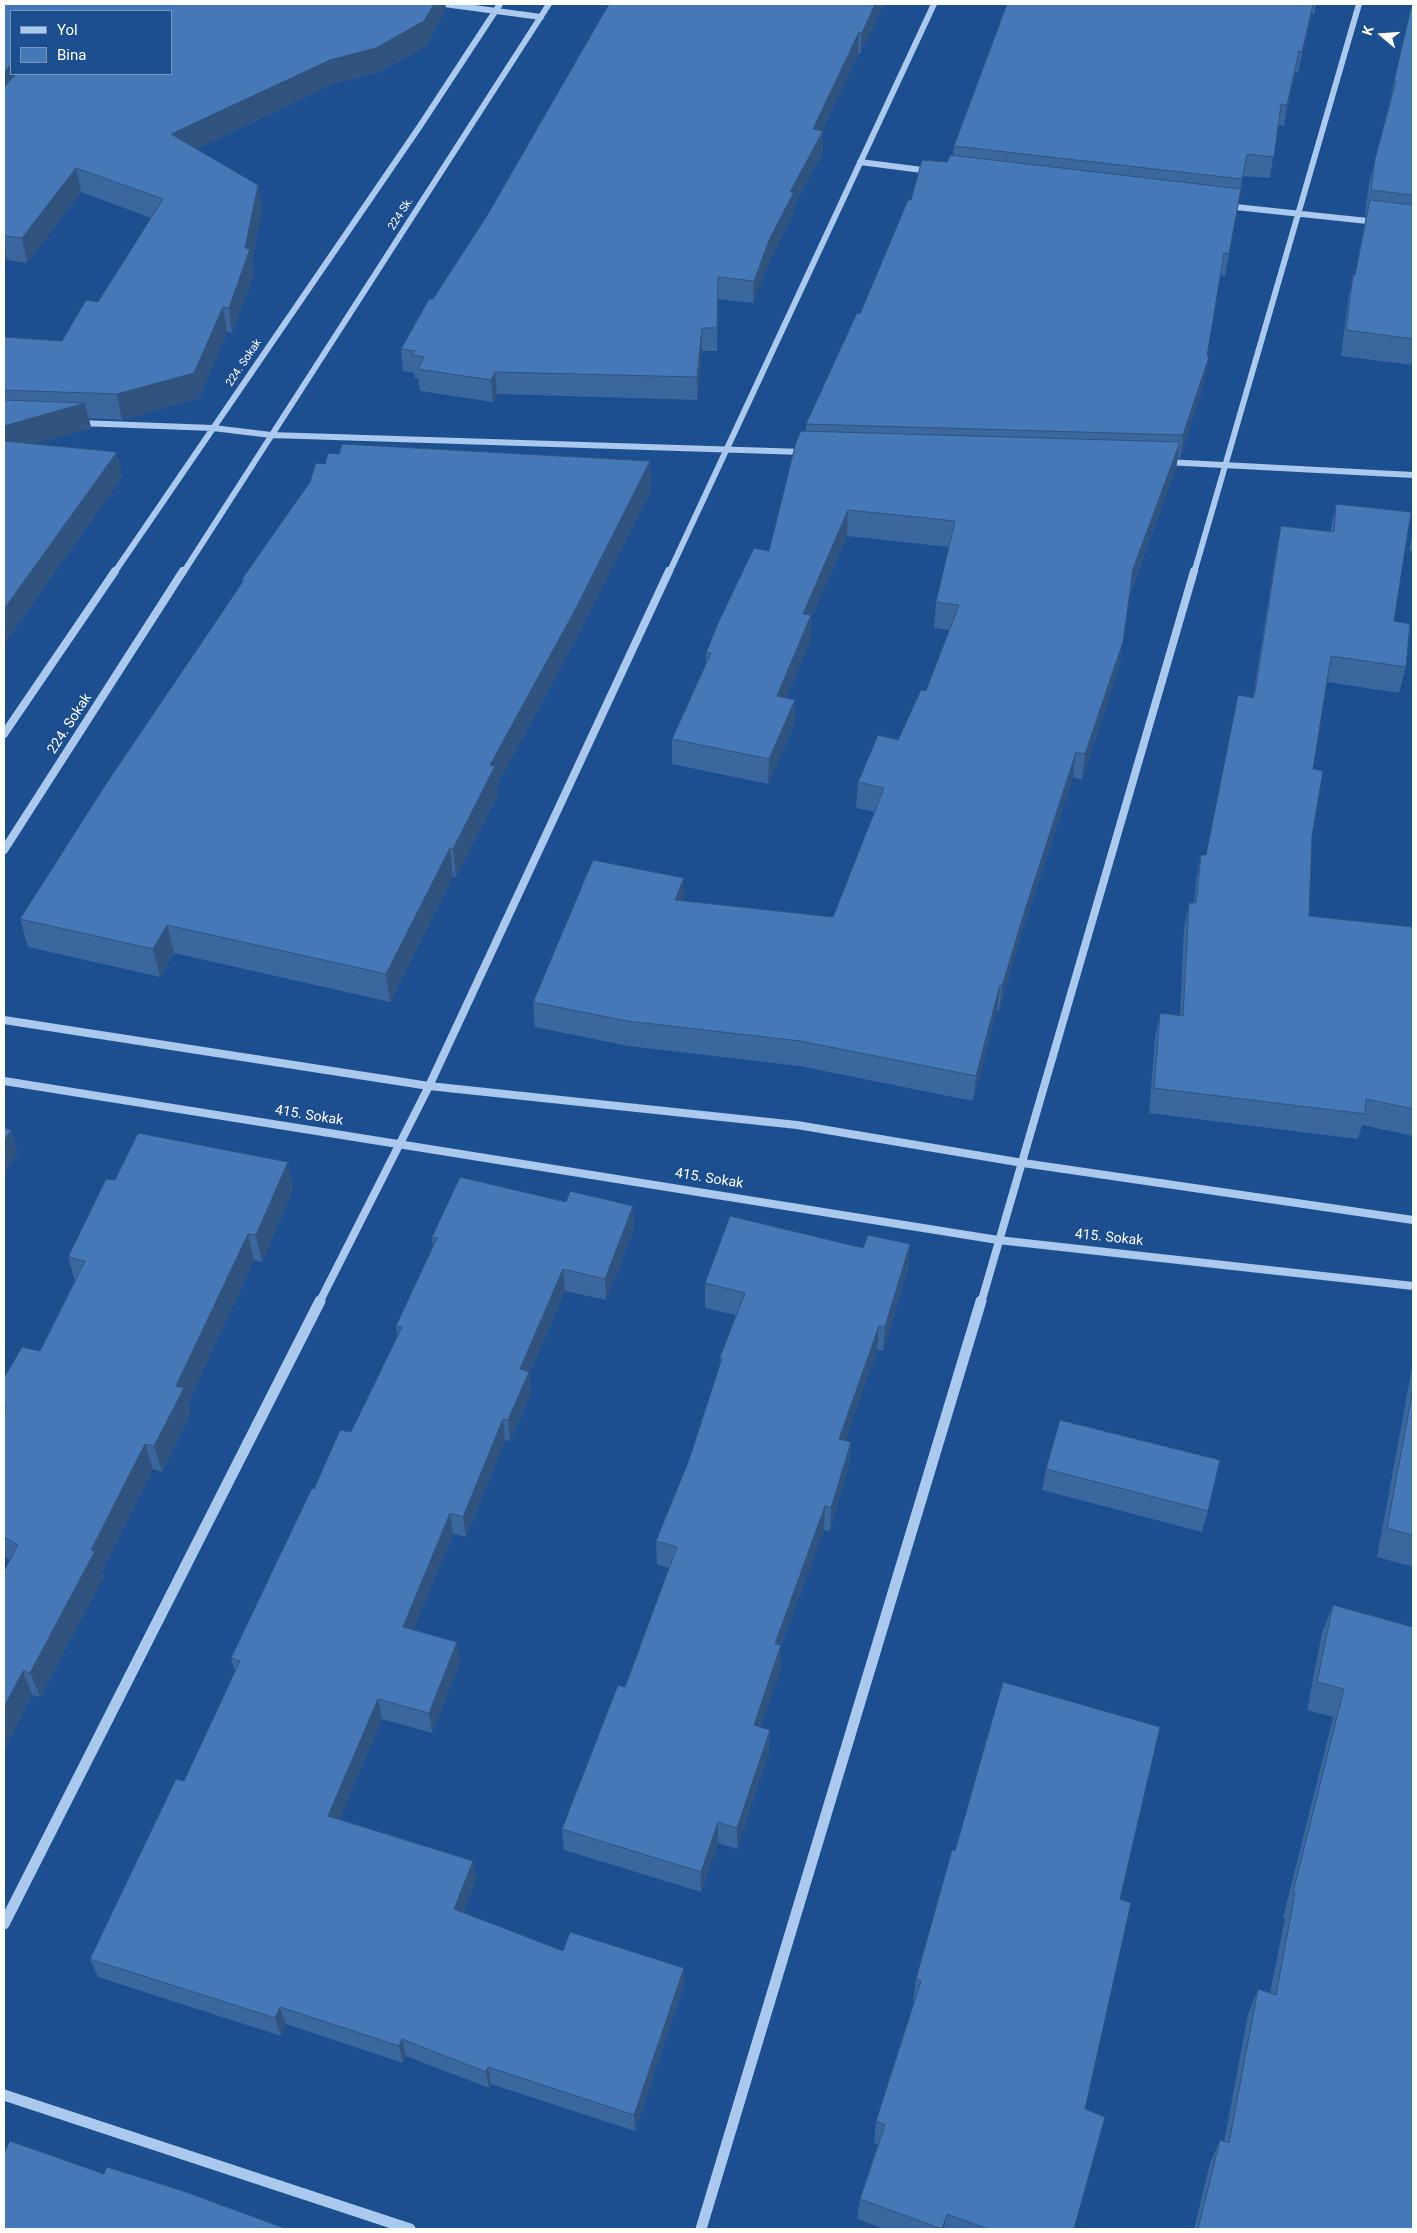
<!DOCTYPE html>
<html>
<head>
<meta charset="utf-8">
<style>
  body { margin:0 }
  #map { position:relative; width:1417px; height:2233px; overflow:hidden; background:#1b4f8f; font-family:Roboto,sans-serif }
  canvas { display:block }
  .frame { position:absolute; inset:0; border:5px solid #fff; pointer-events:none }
  .legend { position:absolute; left:10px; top:10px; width:162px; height:65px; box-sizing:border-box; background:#1b4f8f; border:1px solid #7695bc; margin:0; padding:6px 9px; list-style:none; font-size:15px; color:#fff }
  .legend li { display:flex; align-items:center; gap:10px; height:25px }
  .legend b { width:25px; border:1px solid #7695bc }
  .north { position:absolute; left:1357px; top:10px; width:50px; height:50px; -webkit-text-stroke:4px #1b4f8f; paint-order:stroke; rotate:288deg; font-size:14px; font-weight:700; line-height:20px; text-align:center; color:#fff }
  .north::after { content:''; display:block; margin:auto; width:18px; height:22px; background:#fff; clip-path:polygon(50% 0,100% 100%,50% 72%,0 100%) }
</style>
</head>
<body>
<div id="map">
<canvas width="1417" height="2233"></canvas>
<div class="frame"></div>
<ul class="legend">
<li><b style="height:6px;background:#a9c9ee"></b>Yol</li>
<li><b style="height:14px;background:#4478b7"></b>Bina</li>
</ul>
<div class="north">K</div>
</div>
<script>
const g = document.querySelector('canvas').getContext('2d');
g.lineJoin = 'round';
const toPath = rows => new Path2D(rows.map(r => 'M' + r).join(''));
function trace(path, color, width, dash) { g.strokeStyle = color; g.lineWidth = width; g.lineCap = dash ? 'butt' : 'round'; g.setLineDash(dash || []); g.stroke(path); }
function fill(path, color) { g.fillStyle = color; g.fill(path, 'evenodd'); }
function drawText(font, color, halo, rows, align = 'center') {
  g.font = font + ' Roboto,sans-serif'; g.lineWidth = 4; g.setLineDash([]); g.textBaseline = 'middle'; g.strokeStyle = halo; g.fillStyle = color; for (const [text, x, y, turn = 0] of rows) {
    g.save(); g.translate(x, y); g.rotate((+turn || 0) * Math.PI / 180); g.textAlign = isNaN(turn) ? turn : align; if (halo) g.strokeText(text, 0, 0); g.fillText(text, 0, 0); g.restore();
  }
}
trace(toPath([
  [444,4,541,17],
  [860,162,930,171],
  [1226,206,1377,222],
  [80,423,213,428,271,435,804,452],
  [1166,462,1413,475],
  [114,573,420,126,500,4],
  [183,573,549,4],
  [669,573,934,4],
  [1194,573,1359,4]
]), '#a9c9ee', 6);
trace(toPath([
  [4,734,115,571],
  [4,850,183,571],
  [4,1020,429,1086,797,1125,1023,1163,1413,1220],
  [4,1081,998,1240,1413,1286],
  [319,1303,429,1086,669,571],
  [981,1303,1194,571]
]), '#a9c9ee', 8);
trace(toPath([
  [4,1924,320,1301],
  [4,2095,410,2229],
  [701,2229,981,1301]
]), '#a9c9ee', 11);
fill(toPath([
  [4,4,445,4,446,9,426,46,379,72,333,84,196,149,258,185,262,210,252,261,254,274,232,333,227,332,199,398,122,420,89,418,91,428,34,444,122,477,4,644,4,337,62,341,98,302,151,218,81,192,27,263,7,260,4,264],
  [11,11,171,74,11,74],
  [609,4,884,4,860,54,858,54,822,131,823,131,823,153,793,207,793,215,770,260,753,303,718,299,717,351,702,351,697,400,497,394,493,402,420,391,418,378,415,378,414,373,403,371,401,349,488,214],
  [1007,4,1316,4,1314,15,1312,14,1298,73,1295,72,1284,126,1278,125,1270,178,1243,176,1225,276,1220,275,1207,356,1205,379,1180,458,1178,458,1176,468,1130,594,1119,667,1082,780,1073,777,1021,935,999,1011,997,1010,973,1101,799,1066,628,1046,535,1027,533,1002,684,901,833,917,875,812,856,808,858,782,898,740,926,691,949,630,934,628,936,602,949,547,847,536,811,618,810,641,786,698,795,700,794,725,768,784,672,764,672,739,706,664,706,653,769,551,806,431,806,424,860,314,911,200,953,156,954,146],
  [1413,4,1413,365,1341,356,1348,300,1353,275,1355,275,1366,216,1365,215,1369,184,1375,159,1389,106,1394,81],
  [339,454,650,461,651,490,576,639,497,785,498,795,456,877,453,877,390,1002,174,953,160,977,28,947,20,919,242,582,242,579,325,464],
  [1336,504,1394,621,1406,667,1399,693,1327,682,1313,769,1312,836,1309,916,1413,927,1413,1136,1362,1125,1358,1139,1149,1113,1155,1038,1160,1013,1180,1015,1184,928,1189,903,1194,903,1196,880,1201,855,1206,855,1253,697,1276,552,1281,526,1330,532],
  [1413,533,1413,551,1409,550],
  [115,1180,293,1189,262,1262,254,1260,188,1403,190,1414,162,1472,153,1469,102,1571,104,1576,40,1697,32,1695,4,1750,4,1571,10,1560,4,1556,4,1378,40,1351,75,1281,68,1257],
  [566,1202,633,1206,634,1228,606,1300,565,1291,529,1375,531,1393,510,1441,505,1440,466,1537,453,1534,413,1630,460,1662,432,1733,382,1719,339,1819,473,1861,476,1879,463,1913,563,1951,684,1985,635,2131,491,2084,489,2088,406,2056,403,2063,286,2024,281,2036,98,1977,90,1959,184,1781,235,1673,231,1658,314,1489,351,1432,397,1337,396,1326,433,1246,432,1237],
  [910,1244,908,1269,883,1351,877,1350,845,1440,851,1442,849,1465,830,1531,824,1530,781,1646,781,1668,760,1727,770,1730,769,1752,737,1849,718,1843,701,1892,564,1850,562,1829,625,1687,669,1568,657,1564,656,1541,689,1460,720,1365,720,1357,736,1315,705,1308,705,1283,863,1248],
  [1413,1362,1413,1567,1377,1557],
  [1046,1469,1208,1511,1202,1532,1042,1490],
  [1333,1605,1413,2229,1194,2229,1210,2163,1220,2140,1224,2142,1248,2014,1258,1989,1270,1993,1285,1918,1283,1918,1333,1717,1307,1710,1322,1633],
  [1120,1899,1085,2109,1074,2229,884,2229,857,2219,860,2199,878,2145,874,2143,876,2121,914,2003,913,2002,916,1979]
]), '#3a679d');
fill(toPath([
  [434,4,445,4,446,9,426,46,379,72,333,84,175,159,171,134],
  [875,4,884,4,860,54,862,33],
  [1313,4,1312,14,1298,73,1302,52],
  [859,32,858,54,813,150,823,131,823,153,793,207,793,215,770,260,753,303,754,281,770,238,790,192,813,129],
  [1299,51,1295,72,1284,126,1287,105],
  [11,64,11,74,31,74,4,102,4,72],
  [76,168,81,192,27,263,22,238],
  [258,185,262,210,252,261,254,274,232,333,229,308,245,248],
  [4,246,7,260,4,264],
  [223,307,227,332,199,398,122,420,117,394],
  [702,328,702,351,697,400,697,377],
  [1209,357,1205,379,1180,458,1183,435],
  [495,372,497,394,493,402,491,380],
  [85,403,91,428,4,453,4,426],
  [1180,442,1176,468,1129,595,1133,569],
  [117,452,122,477,4,644,4,609],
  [650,461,651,490,576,639,497,785,498,795,456,877,453,849,490,765],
  [848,510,847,536,811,618,810,641,776,722,777,696,803,614],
  [1123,642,1119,667,1082,780,1085,754],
  [795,700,794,725,768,784,769,759],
  [1076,752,1073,777,1021,935,999,1011,1002,986,1025,910],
  [450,848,453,877,390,1002,386,974],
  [684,878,684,903,675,900],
  [167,925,174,953,160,977,153,949],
  [1000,985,997,1010,973,1101,976,1076],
  [11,1130,18,1152,4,1175,4,1141],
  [288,1162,293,1189,262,1262,256,1235],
  [633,1206,634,1228,606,1300,605,1279],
  [248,1234,254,1260,188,1403,190,1414,162,1472,154,1446,176,1386],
  [910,1244,908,1269,883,1351,885,1327],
  [563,1269,565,1291,529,1375,531,1393,510,1441,508,1420,520,1369],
  [879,1326,877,1350,838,1463,839,1439],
  [503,1419,505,1440,466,1537,463,1517],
  [851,1442,849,1465,830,1531,831,1508],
  [145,1444,153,1469,102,1571,104,1576,40,1697,30,1673],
  [825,1506,824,1530,781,1646,781,1668,753,1747,754,1725,775,1644],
  [450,1513,453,1534,406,1647,403,1627],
  [457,1642,460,1662,432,1733,429,1713],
  [23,1671,32,1695,4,1750,4,1707],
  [378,1699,382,1719,333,1834,328,1816],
  [770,1730,769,1752,737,1849,737,1828],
  [718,1822,718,1843,701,1892,701,1872],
  [473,1861,476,1879,457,1927,454,1909],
  [684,1968,684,1985,635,2131,634,2115],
  [280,2007,286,2024,281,2036,275,2018],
  [402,2039,406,2056,403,2063,399,2046],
  [488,2067,491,2084,489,2088,486,2072],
  [947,2214,944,2229,942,2229]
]), '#305480');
const building = toPath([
  [4,4,434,4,424,21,376,48,330,60,171,134,258,185,245,248,250,249,229,308,223,307,194,373,117,394,4,390,4,337,62,341,86,300,98,302,163,199,76,168,22,238,4,236,4,87,16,74,171,74,171,11,11,11,11,64,4,72,4,4],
  [609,4,875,4,862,33,859,32,813,129,823,131,790,192,794,192,770,238,754,281,718,277,717,328,702,328,697,377,495,372,491,380,418,369,424,357,412,355,415,351,401,349,429,299,433,299,488,214,609,4],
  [1007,4,1313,4,1302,52,1299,51,1287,105,1281,104,1274,157,1247,154,1242,179,954,146,1007,4],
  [1412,4,1413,4,1413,195,1371,190,1375,159,1396,81,1394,81,1412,4],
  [950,155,1241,189,1229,254,1224,253,1207,356,1209,357,1183,435,806,424,857,313,860,314,908,200,911,200,922,160,947,162,950,155],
  [1370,200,1413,205,1413,339,1346,330,1353,275,1355,275,1370,200],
  [4,400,85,403,4,426,4,400],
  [801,431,1180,442,1133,569,1123,642,1085,754,1076,752,1025,910,1002,986,1000,985,976,1076,800,1041,627,1021,533,1002,593,860,684,878,675,900,833,917,884,788,858,782,878,735,898,740,921,690,926,691,959,605,936,602,955,521,848,510,803,614,811,615,777,696,795,700,769,759,672,739,711,653,706,653,718,623,754,548,769,551,796,442,801,431],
  [4,441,117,452,4,609,4,441],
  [342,444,650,461,575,610,490,765,495,766,453,849,450,848,386,974,167,925,153,949,20,919,106,784,244,580,242,579,310,482,316,463,325,464,328,453,339,454,342,444],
  [1336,504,1411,512,1394,621,1410,624,1406,667,1331,656,1313,769,1323,771,1312,836,1309,916,1413,927,1413,1109,1366,1099,1365,1114,1154,1088,1160,1013,1183,1016,1189,903,1196,903,1201,855,1206,855,1238,695,1254,698,1281,526,1334,532,1336,504],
  [4,1128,11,1130,4,1141,4,1128],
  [138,1133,288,1162,256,1235,248,1234,176,1386,184,1388,154,1446,145,1444,91,1550,95,1551,30,1673,23,1671,4,1707,4,1571,18,1545,4,1537,4,1412,6,1407,4,1407,4,1378,22,1347,40,1351,85,1261,68,1257,106,1179,115,1180,138,1133],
  [460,1177,566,1202,570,1191,633,1206,605,1279,563,1269,520,1369,529,1372,508,1420,503,1419,463,1517,450,1513,403,1627,457,1642,429,1713,378,1699,328,1816,473,1861,454,1909,563,1951,570,1932,684,1968,634,2115,488,2067,486,2072,402,2039,399,2046,280,2007,275,2018,90,1959,176,1779,184,1781,240,1661,231,1658,312,1488,314,1489,340,1430,351,1432,402,1327,396,1326,437,1238,432,1237,460,1177],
  [730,1216,863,1248,868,1235,910,1244,885,1327,879,1326,839,1439,851,1442,831,1508,825,1506,775,1644,781,1645,754,1725,770,1730,737,1828,718,1822,701,1872,562,1829,618,1685,625,1687,677,1547,656,1541,689,1460,722,1358,720,1357,745,1293,705,1283,730,1216],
  [1413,1389,1413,1535,1387,1528,1413,1389],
  [1060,1420,1220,1460,1208,1511,1046,1469,1060,1420],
  [1333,1605,1413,1627,1413,2229,1198,2229,1220,2140,1229,2143,1258,1989,1276,1995,1295,1893,1293,1892,1344,1689,1317,1682,1333,1605],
  [1003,1682,1160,1727,1120,1899,1131,1903,1085,2109,1105,2117,1074,2229,988,2229,947,2214,942,2229,860,2199,885,2125,876,2121,921,1981,916,1979,952,1850,955,1851,1003,1682],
  [10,2141,104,2174,107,2167,180,2190,287,2229,4,2229,4,2153,10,2141]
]);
fill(building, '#4478b7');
trace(building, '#305480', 1);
drawText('11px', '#fff', '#1b4f8f', [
  ["224 Sk.",401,214,-57],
  ["224. Sokak",244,363,-56]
]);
drawText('14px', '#fff', '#1b4f8f', [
  ["224. Sokak",70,724,-57],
  ["415. Sokak",309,1116,9],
  ["415. Sokak",709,1179,9],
  ["415. Sokak",1109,1238,6]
]);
</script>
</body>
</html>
